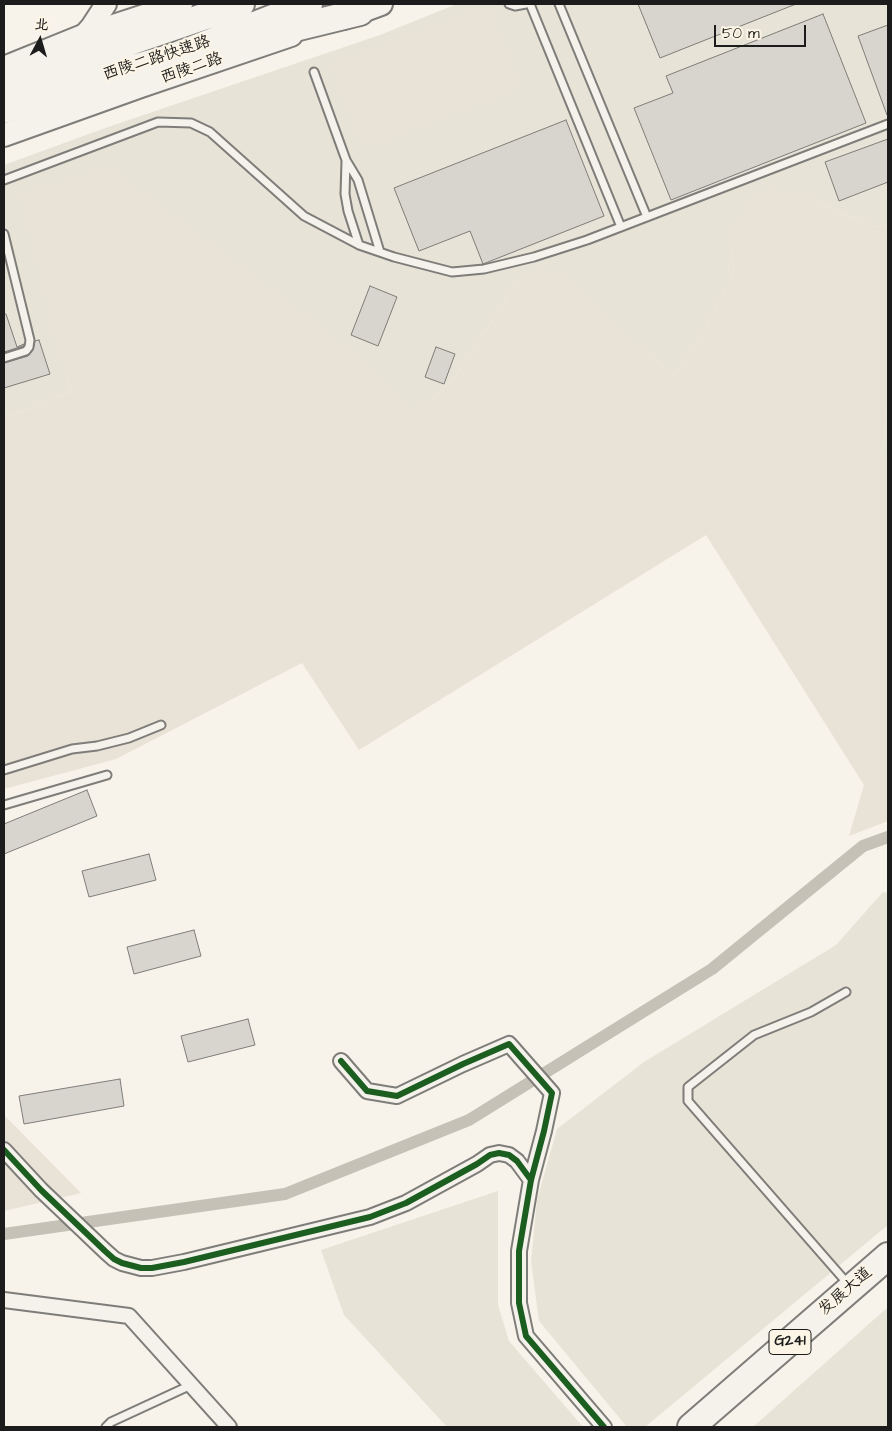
<!DOCTYPE html>
<html>
<head>
<meta charset="utf-8">
<style>
  body { margin:0 }
  #map { position:relative; width:892px; height:1431px; overflow:hidden; background:#f7f3ea; font-family:"Architects Daughter","LXGW WenKai TC",sans-serif }
  canvas { display:block }
  .frame { position:absolute; inset:0; border:5px solid #1c1c1c; pointer-events:none }
  .north { position:absolute; left:15px; top:15px; width:50px; height:50px; -webkit-text-stroke:4px #fcf5e5; paint-order:stroke; rotate:6deg; font-size:14px; font-weight:700; line-height:20px; text-align:center; color:#1c1c1c }
  .north::after { content:''; display:block; margin:auto; width:18px; height:22px; background:#1c1c1c; clip-path:polygon(50% 0,100% 100%,50% 72%,0 100%) }
  .scale { position:absolute; left:714px; top:25px; width:92px; height:22px; box-sizing:border-box; border:2px solid #1c1c1c; border-top:0; padding-left:6px; font-size:15px; line-height:18px; white-space:nowrap; color:#1c1c1c; -webkit-text-stroke:4px #fcf5e5; paint-order:stroke }
</style>
</head>
<body>
<div id="map">
<canvas width="892" height="1431"></canvas>
<div class="frame"></div>
<div class="north">北</div>
<div class="scale">50 m</div>
</div>
<script>
const g = document.querySelector('canvas').getContext('2d');
g.lineJoin = 'round';
function fill(path, color) { g.fillStyle = color; g.fill(path, 'evenodd'); }
const toPath = rows => new Path2D(rows.map(r => 'M' + r).join(''));
function trace(path, color, width, dash) { g.strokeStyle = color; g.lineWidth = width; g.lineCap = dash ? 'butt' : 'round'; g.setLineDash(dash || []); g.stroke(path); }
function drawText(font, color, halo, rows, align = 'center') {
  g.font = font + ' "Architects Daughter","LXGW WenKai TC",sans-serif'; g.lineWidth = 4; g.setLineDash([]); g.textBaseline = 'middle'; g.strokeStyle = halo; g.fillStyle = color; for (const [text, x, y, turn = 0] of rows) {
    g.save(); g.translate(x, y); g.rotate((+turn || 0) * Math.PI / 180); g.textAlign = isNaN(turn) ? turn : align; if (halo) g.strokeText(text, 0, 0); g.fillText(text, 0, 0); g.restore();
  }
}
fill(toPath([
  [457,4,888,4,888,224,875,227,807,198,730,236,734,273,702,336,675,375,631,342,520,276,506,300,456,376,429,403,409,410,323,331,23,195,71,392,13,415,4,413,4,165,108,127,380,35],
  [888,396,888,463,882,460],
  [883,892,888,893,888,1225,645,1427,627,1427,539,1321,531,1261,537,1200,557,1129,644,1062,836,945],
  [498,1191,498,1305,509,1341,583,1427,447,1427,344,1315,321,1250],
  [888,1307,888,1427,753,1427]
]), '#e8e3d7');
fill(toPath([
  [487,8,518,86,365,145,334,66],
  [109,170,323,331,410,409,429,403,456,376,506,300,520,276,538,271,569,280,631,342,675,375,702,336,734,273,730,236,745,212,768,190,807,198,875,227,888,224,888,396,882,459,888,463,888,821,849,836,864,785,706,535,359,750,302,663,116,759,4,789,4,413,13,415,71,392,22,195],
  [4,1115,81,1193,4,1211]
]), '#e8e2d7');
trace(toPath([
  [4,1234,285,1194,469,1120,712,969,863,846,888,837]
]), '#c5c1b7', 12);
const building = toPath([
  [638,4,796,4,660,58,638,4],
  [823,14,866,123,671,200,634,108,673,93,666,76,823,14],
  [888,25,888,115,887,115,858,36,888,25],
  [566,120,604,216,483,264,470,231,419,251,394,188,566,120],
  [888,139,888,182,839,201,825,162,888,139],
  [370,286,397,297,378,346,351,335,370,286],
  [4,314,6,314,17,347,24,344,23,346,4,352,4,314],
  [39,340,50,374,4,388,4,363,28,356,33,350,35,341,39,340],
  [436,347,455,354,444,384,425,377,436,347],
  [87,790,97,816,4,854,4,824,87,790],
  [149,854,156,880,89,897,82,871,149,854],
  [194,930,201,956,134,974,127,947,194,930],
  [248,1019,255,1045,188,1062,181,1036,248,1019],
  [120,1079,124,1106,24,1124,19,1096,120,1079]
]);
fill(building, '#d8d5cf');
trace(building, '#7f7d79', 1);
const lane = toPath([
  [509,4,515,6,526,4],
  [530,4,621,227],
  [559,4,647,217],
  [314,72,346,160,358,180,380,252],
  [346,161,345,194,348,211,359,245],
  [4,180,158,122,191,123,210,132,304,216,359,245,394,257,452,272,484,269,534,257,587,240,888,124],
  [4,234,30,340,29,347,26,351,4,358],
  [4,770,72,749,97,746,129,738,161,725],
  [4,805,107,775],
  [846,992,811,1012,754,1035,688,1087,688,1101,848,1284],
  [106,1427,111,1422,191,1385]
]);
const street = toPath([
  [341,1061,367,1091,397,1096,463,1064,509,1044,552,1093,544,1131,531,1180,519,1251,519,1303,526,1336,604,1427],
  [4,1150,41,1190,105,1251,114,1259,122,1263,141,1268,152,1268,184,1262,370,1217,406,1203,477,1164,490,1155,499,1153,509,1155,517,1161,531,1180],
  [4,1300,129,1316,229,1427]
]);
const secondary = toPath([
  [83,36,91,27,106,4]
]);
const primary = toPath([
  [343,18,381,4],
  [4,68,83,36,181,4],
  [4,135,141,86,291,35]
]);
const highway = toPath([
  [270,34,360,12],
  [4,85,241,4],
  [4,110,116,73,172,57,309,4],
  [691,1427,888,1256]
]);
trace(lane, '#7f7d79', 11);
trace(street, '#7f7d79', 18);
trace(secondary, '#7f7d79', 24);
trace(primary, '#7f7d79', 26);
trace(highway, '#7f7d79', 30);
trace(lane, '#f5f2ec', 7);
trace(street, '#f5f2ec', 14);
trace(secondary, '#f5f2ec', 20);
trace(primary, '#f5f2ec', 22);
trace(highway, '#f5f2ec', 26);
trace(toPath([
  [341,1061,367,1091,397,1096,463,1064,509,1044,552,1093,544,1131,531,1180,519,1251,519,1303,526,1336,604,1427],
  [4,1150,41,1190,105,1251,114,1259,122,1263,141,1268,152,1268,184,1262,370,1217,406,1203,477,1164,490,1155,499,1153,509,1155,517,1161,531,1180]
]), '#1b5e20', 6);
for (const [x, y, w] of [
  [790,1342,42]
]) { const box = new Path2D(); box.roundRect(x - w / 2, y - 12.5, w, 25, 4); g.fillStyle = '#fcf5e5'; g.fill(box); trace(box, '#1c1c1c', 1); }
drawText('bold 15px', '#1c1c1c', null, [
  ["G241",790,1342]
]);
drawText('16px', '#1c1c1c', '#fcf5e5', [
  ["西陵二路快速路",157,59,-18],
  ["西陵二路",192,69,-19],
  ["发展大道",846,1292,-41]
]);
</script>
</body>
</html>
